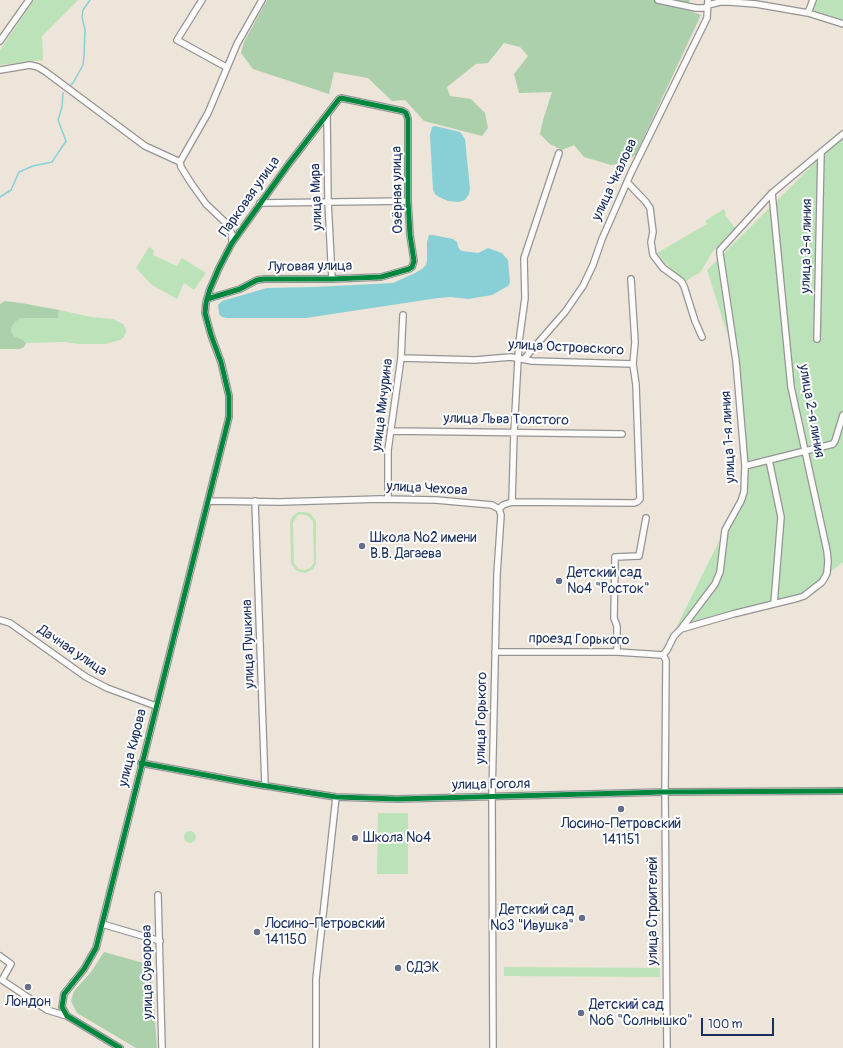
<!DOCTYPE html>
<html>
<head>
<meta charset="utf-8">
<style>
  body { margin:0 }
  #map { position:relative; width:843px; height:1048px; overflow:hidden; background:#ede5d9; font-family:Pangolin,sans-serif }
  canvas { display:block }
  .scale { position:absolute; left:701px; top:1018px; width:73px; height:18px; box-sizing:border-box; border:2px solid #1b2f5e; border-top:0; padding-left:5px; font-size:12px; line-height:14px; white-space:nowrap; color:#1b2f5e; -webkit-text-stroke:3px #fff; paint-order:stroke }
</style>
</head>
<body>
<div id="map">
<canvas width="843" height="1048"></canvas>
<div class="scale">100 m</div>
</div>
<script>
const g = document.querySelector('canvas').getContext('2d');
g.lineJoin = 'round';
function fill(path, color) { g.fillStyle = color; g.fill(path, 'evenodd'); }
const toPath = rows => new Path2D(rows.map(r => 'M' + r).join(''));
function trace(path, color, width, dash) { g.strokeStyle = color; g.lineWidth = width; g.lineCap = dash ? 'butt' : 'round'; g.setLineDash(dash || []); g.stroke(path); }
function drawText(font, color, halo, rows, align = 'center') {
  g.font = font + ' Pangolin,sans-serif'; g.lineWidth = 4; g.setLineDash([]); g.textBaseline = 'middle'; g.strokeStyle = halo; g.fillStyle = color; for (const [text, x, y, turn = 0] of rows) {
    g.save(); g.translate(x, y); g.rotate((+turn || 0) * Math.PI / 180); g.textAlign = isNaN(turn) ? turn : align; if (halo) g.strokeText(text, 0, 0); g.fillText(text, 0, 0); g.restore();
  }
}
fill(toPath([
  [34,0,78,0,42,36,43,60,0,65,0,50],
  [813,0,843,0,843,22,809,10],
  [843,135,843,562,802,595,674,632,745,489,737,364,707,270],
  [724,209,726,213,725,215,735,228,724,239,726,241,713,251,700,273,693,276,685,282,664,262,657,253,707,224,705,221],
  [149,247,154,250,153,255,177,266,182,258,206,273,194,290,184,283,177,299,152,285,136,268],
  [59,310,91,317,113,319,123,324,126,329,126,332,124,337,120,340,105,344,78,344,66,342,26,343,23,340,14,336,12,333,11,328,15,322,21,318,58,318],
  [298,512,304,512,310,513,316,521,316,563,313,569,305,573,297,571,291,564,290,521,293,516],
  [301,514,308,516,313,521,314,563,310,568,305,570,298,569,294,563,293,522,297,516],
  [378,813,408,813,408,874,377,874],
  '184 837a6 6 0 1 1 12 0a6 6 0 1 1-12 0Z',
  [504,967,660,968,660,977,504,976]
]), '#bbe2b9');
fill(toPath([
  [267,0,690,0,685,9,701,15,636,154,626,163,611,165,584,157,574,145,562,150,550,144,540,134,543,120,552,92,519,93,514,74,528,56,520,47,504,43,488,63,476,64,447,87,450,96,471,99,485,113,488,128,482,136,424,121,405,100,392,101,368,78,334,72,329,94,253,69,241,53,244,42],
  [5,301,21,303,59,310,58,318,21,318,15,322,11,328,12,333,14,336,23,340,26,343,24,347,20,349,0,349,0,304],
  [104,952,151,965,157,1048,136,1048,77,1013,71,1001,74,991,91,972]
]), '#abd0ab');
fill(toPath([
  [435,126,460,132,465,139,470,189,469,194,465,200,459,202,448,201,439,197,435,194,433,190,430,135,432,127],
  [429,235,433,235,453,239,457,242,459,249,462,251,478,253,488,248,502,253,508,260,510,283,508,286,492,295,468,299,451,297,438,298,306,318,227,318,222,317,219,314,218,305,222,301,267,288,314,287,393,283,415,273,422,269,426,265,427,260,427,242]
]), '#88d0d6');
trace(toPath([
  [68,87,73,83,83,65,84,56,85,30,82,17,83,10,90,0],
  [0,197,11,190,19,172,33,166,52,162,66,141,58,120,62,107,63,93]
]), '#88d0d6', 1.5);
const minor = toPath([
  [202,0,177,40,226,67],
  [658,0,696,8,705,8,708,5,720,2,729,2,756,4,808,13,843,24],
  [808,13,813,0],
  [0,41,29,0],
  [0,70,30,65,38,67,46,72,145,146,180,162],
  [327,115,328,201,332,279],
  [627,182,646,202,650,208,653,232,651,242,653,255,663,268,681,281,684,286,695,321,702,337],
  [260,203,408,201],
  [232,243,232,234,227,224,206,204,191,183,181,167,180,162,208,113,237,44,262,0],
  [817,339,821,153],
  [401,358,475,360,511,357,532,361,633,364],
  [524,359,565,312,583,286,593,265,602,239,631,173,707,18,708,0],
  [391,431,622,434],
  [769,460,781,517,774,604],
  [745,466,833,444,835,441,843,415],
  [388,499,388,450,401,358,403,315],
  [209,501,280,502,380,499,436,500,492,505,499,509],
  [255,501,265,786],
  [512,502,514,432,519,342,525,298,524,258,559,153],
  [499,509,503,505,512,502,634,503,637,502,640,499,636,385,633,364,635,342,631,279],
  [0,620,10,623,86,677,107,688,156,706],
  [681,629,733,614,798,598,804,596,822,582,825,577,827,573,828,561,827,551,791,387,772,193],
  [495,652,617,652,663,655],
  [617,652,617,626,614,618,615,557,639,556,646,518],
  [663,655,667,650,674,636,681,629,715,584,720,572,725,530,741,501,744,492,745,466,736,361,720,254,720,250,772,193,843,134],
  [663,655,666,660,665,792,667,1048],
  [141,763,254,784,336,797,397,799,665,792,843,791],
  [158,895,162,1048],
  [102,924,160,941],
  [0,956,11,964,2,980,47,1010,67,1016],
  [120,1048,67,1016,62,1007,64,994,84,969,96,948,229,417,229,396,221,362,211,335,205,313,206,303,207,299,210,289,219,268,232,243,288,165,339,99,341,98,403,111,406,113,408,119,408,201,410,235,414,261,412,267,409,269,381,277,332,279,264,279,257,280,240,289,207,299],
  [316,1048,316,979,336,797],
  [493,1048,492,797,497,574,501,515,499,509]
]);
trace(minor, '#959495', 8);
trace(minor, '#fcfbf9', 5.5);
trace(toPath([
  [141,763,254,784,336,797,397,799,665,792,843,791],
  [120,1048,67,1016,62,1007,64,994,84,969,96,948,229,417,229,396,221,362,211,335,205,313,206,303,207,299,210,289,219,268,232,243,288,165,339,99,341,98,403,111,406,113,408,119,408,201,410,235,414,261,412,267,409,269,381,277,332,279,264,279,257,280,240,289,207,299]
]), '#00873e', 5);
for (const [x, y, r, color] of [
  [362,546,4,"#646f89"],
  [559,581,4,"#646f89"],
  [621,809,4,"#646f89"],
  [355,838,4,"#646f89"],
  [582,918,4,"#646f89"],
  [257,932,4,"#646f89"],
  [398,968,4,"#646f89"],
  [28,987,4,"#646f89"],
  [581,1013,4,"#646f89"]
]) { const dot = new Path2D(); dot.arc(x, y, r, 0, 2 * Math.PI); g.fillStyle = color; g.fill(dot); trace(dot, '#fff', 1.5); }
drawText('14px', '#1b2f5e', '#fff', [
  ["улица Чкалова",615,180,-65],
  ["Озёрная улица",398,190,-91],
  ["Парковая улица",250,197,-55],
  ["улица Мира",317,197,-92],
  ["улица 3-я линия",807,246,-89],
  ["Луговая улица",310,267,-1],
  ["улица Островского",566,348,3],
  ["улица Мичурина",383,405,-83],
  ["улица 2-я линия",811,411,80],
  ["улица Льва Толстого",506,420,1],
  ["улица 1-я линия",729,437,-93],
  ["улица Чехова",427,489,3],
  ["проезд Горького",579,640,1],
  ["улица Пушкина",249,644,-92],
  ["Дачная улица",72,651,34],
  ["улица Горького",482,718,-89],
  ["улица Кирова",133,748,-76],
  ["улица Гоголя",491,785,-1],
  ["улица Строителей",653,911,-90],
  ["улица Суворова",148,972,-91]
]);
drawText('14px', '#1b2f5e', '#fff', [
  ["Школа №2 имени",370,538],
  ["В.В. Дагаева",370,554],
  ["Детский сад",567,573],
  ["№4 \"Росток\"",567,589],
  ["Лосино-Петровский",621,824,"center"],
  ["141151",621,840,"center"],
  ["Школа №4",363,838],
  ["Детский сад",574,910,"right"],
  ["№3 \"Ивушка\"",574,926,"right"],
  ["Лосино-Петровский",265,924],
  ["141150",265,940],
  ["СДЭК",406,968],
  ["Лондон",28,1002,"center"],
  ["Детский сад",589,1005],
  ["№6 \"Солнышко\"",589,1021]
], 'left');
</script>
</body>
</html>
